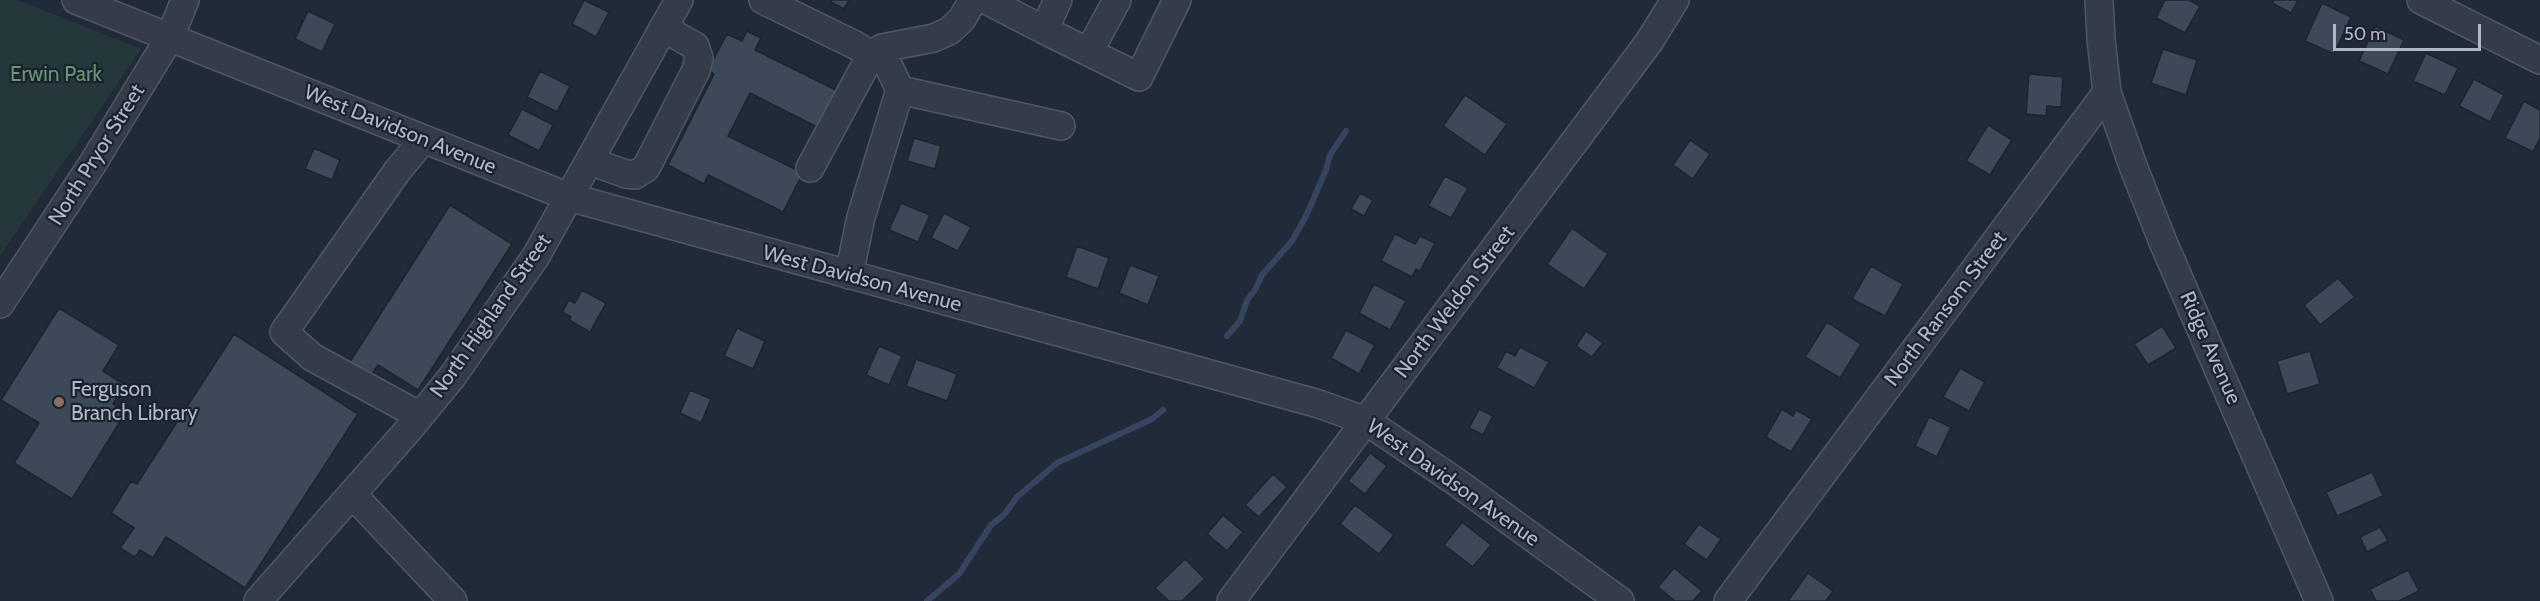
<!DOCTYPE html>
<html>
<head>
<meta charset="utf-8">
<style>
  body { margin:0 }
  #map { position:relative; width:2540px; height:601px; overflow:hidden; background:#212a38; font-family:Cabin,sans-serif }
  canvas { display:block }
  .scale { position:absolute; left:2333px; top:24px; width:148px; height:27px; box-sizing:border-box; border:3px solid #b0b7c5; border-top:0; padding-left:8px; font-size:18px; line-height:21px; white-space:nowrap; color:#b0b7c5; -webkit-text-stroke:4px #1a222d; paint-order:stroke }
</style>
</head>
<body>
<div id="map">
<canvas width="2540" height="601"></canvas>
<div class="scale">50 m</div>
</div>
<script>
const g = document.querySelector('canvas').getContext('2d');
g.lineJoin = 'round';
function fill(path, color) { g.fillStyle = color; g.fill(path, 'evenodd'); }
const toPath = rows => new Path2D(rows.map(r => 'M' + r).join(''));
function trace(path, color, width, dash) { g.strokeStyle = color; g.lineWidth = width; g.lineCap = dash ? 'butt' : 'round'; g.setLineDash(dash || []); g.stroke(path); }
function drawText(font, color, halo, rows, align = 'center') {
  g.font = font + ' Cabin,sans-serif'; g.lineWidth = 4.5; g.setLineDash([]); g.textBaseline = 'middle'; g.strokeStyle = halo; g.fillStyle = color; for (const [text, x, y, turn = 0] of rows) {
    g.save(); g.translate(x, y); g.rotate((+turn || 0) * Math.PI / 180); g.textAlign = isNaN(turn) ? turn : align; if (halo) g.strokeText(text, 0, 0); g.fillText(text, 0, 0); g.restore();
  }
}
fill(toPath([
  [0,0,17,0,141,49,0,256]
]), '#24383b');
trace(toPath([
  [1227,336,1240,321,1247,300,1255,290,1262,275,1292,241,1306,216,1326,170,1330,155,1346,131],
  [927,601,959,574,991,525,1004,515,1017,497,1057,463,1152,419,1163,410]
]), '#354560', 6);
const building = toPath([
  [584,0,609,12,596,37,572,24,584,0],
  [832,0,849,0,844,9,831,2,832,0],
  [2165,0,2189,0,2200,6,2185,33,2156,18,2165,0],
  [2274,0,2298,0,2291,13,2272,3,2274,0],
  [2322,3,2351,17,2334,54,2305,41,2322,3],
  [308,11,335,24,322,52,295,39,308,11],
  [2375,26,2404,40,2388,74,2359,61,2375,26],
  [747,31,761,38,755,50,840,92,821,129,750,93,728,136,803,173,783,212,708,175,704,184,668,165,714,74,708,70,727,34,742,41,747,31],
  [2163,49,2197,60,2186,95,2151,83,2163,49],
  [2426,53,2458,68,2445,95,2413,81,2426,53],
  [540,71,570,86,557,112,527,97,540,71],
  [2029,74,2063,77,2061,107,2047,106,2046,116,2026,114,2029,74],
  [2474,79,2504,95,2490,122,2459,106,2474,79],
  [1465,95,1507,124,1485,155,1443,126,1465,95],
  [2524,101,2540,110,2540,138,2533,152,2505,138,2524,101],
  [522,109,553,125,539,151,508,135,522,109],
  [1988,125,2012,140,1990,175,1966,161,1988,125],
  [914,138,941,146,935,169,907,161,914,138],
  [1690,140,1710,154,1693,179,1673,165,1690,140],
  [314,148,340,160,332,180,305,169,314,148],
  [1445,176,1468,188,1451,218,1428,206,1445,176],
  [1360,193,1373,200,1364,216,1351,209,1360,193],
  [901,203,930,215,918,242,889,230,901,203],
  [450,205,512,244,418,390,378,365,367,381,346,368,450,205],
  [944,213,971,227,958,251,931,238,944,213],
  [1572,228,1608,254,1584,289,1547,264,1572,228],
  [1395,234,1415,244,1420,236,1435,243,1420,271,1416,269,1412,277,1381,261,1395,234],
  [1077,246,1109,258,1098,289,1066,277,1077,246],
  [1130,265,1159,276,1148,305,1119,293,1130,265],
  [1871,266,1903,284,1885,316,1852,299,1871,266],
  [2338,278,2355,297,2320,325,2304,305,2338,278],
  [1374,284,1406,301,1390,330,1359,313,1374,284],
  [582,290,606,303,590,332,569,320,571,317,562,312,569,300,575,303,582,290],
  [59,308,119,345,103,371,125,385,113,404,126,412,72,499,14,463,39,423,1,400,59,308],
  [1827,322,1861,344,1840,378,1805,357,1827,322],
  [2162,326,2176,348,2148,365,2134,344,2162,326],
  [737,328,765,341,753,369,724,356,737,328],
  [1346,330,1375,345,1359,374,1331,358,1346,330],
  [1586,331,1603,343,1592,357,1576,346,1586,331],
  [234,334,358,414,245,588,166,537,153,558,140,550,135,557,120,548,134,528,111,513,131,481,137,484,234,334],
  [879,346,902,356,889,385,866,375,879,346],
  [1520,347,1549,362,1534,388,1497,368,1506,351,1515,356,1520,347],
  [2310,351,2320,384,2287,394,2277,361,2310,351],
  [916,359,957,374,947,401,906,386,916,359],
  [1960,368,1985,382,1969,411,1943,397,1960,368],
  [690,390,711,399,701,423,680,413,690,390],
  [1479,409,1493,416,1483,435,1469,428,1479,409],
  [1782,409,1793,416,1796,410,1812,419,1791,452,1766,437,1782,409],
  [1929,417,1951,427,1937,457,1915,446,1929,417],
  [1370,453,1387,466,1365,494,1348,481,1370,453],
  [2372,472,2383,496,2337,516,2326,492,2372,472],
  [1273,474,1287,487,1259,517,1245,505,1273,474],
  [1355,505,1394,535,1379,554,1340,524,1355,505],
  [1223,515,1243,532,1227,551,1207,534,1223,515],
  [1462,522,1491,545,1473,567,1444,545,1462,522],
  [1699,524,1721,539,1707,560,1684,544,1699,524],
  [2380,527,2388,541,2367,552,2360,537,2380,527],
  [1185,559,1205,579,1182,601,1169,601,1155,588,1185,559],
  [1674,568,1702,591,1693,601,1675,601,1658,587,1674,568],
  [2408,570,2419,591,2399,601,2376,601,2370,589,2408,570],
  [1808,573,1833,591,1826,601,1788,601,1808,573]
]);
fill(building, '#3d4858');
trace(building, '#1c2430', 1.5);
const minor = toPath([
  [76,0,569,197,1319,404,1366,421,1455,481,1620,601],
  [763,0,855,45,888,65,900,90,861,217,849,275],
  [986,0,1044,30,1058,0],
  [2421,0,2540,60],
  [1044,30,1139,77,1177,0],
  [1089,52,1117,0],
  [900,90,1061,126],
  [2107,92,2133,166,2163,242,2319,601],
  [590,161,626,174,635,175,646,168,696,70,699,58,695,46,663,28],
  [810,168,871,55,882,48,934,38,949,31,962,19,973,0],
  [0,304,93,163,170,37,185,0],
  [420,416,312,357,284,332,398,170,423,140],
  [352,494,453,601],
  [258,601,410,428,452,377,536,256,679,0],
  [1231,601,1649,42,1675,0],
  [1728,601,2107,92,2101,39,2099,0]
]);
trace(minor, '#505764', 30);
trace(minor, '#353c49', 27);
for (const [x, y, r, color] of [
  [59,402,6,"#8d6e63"]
]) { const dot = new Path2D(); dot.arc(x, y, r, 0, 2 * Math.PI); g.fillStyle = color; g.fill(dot); trace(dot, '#1a222d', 2); }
drawText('21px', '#679673', '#1a222d', [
  ["Erwin Park",56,75]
]);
drawText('21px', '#b0b7c5', '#1a222d', [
  ["West Davidson Avenue",400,130,22],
  ["North Pryor Street",97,155,-58],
  ["West Davidson Avenue",862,279,15],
  ["North Weldon Street",1455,302,-53],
  ["North Ransom Street",1946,309,-53],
  ["North Highland Street",491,316,-55],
  ["Ridge Avenue",2210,348,66],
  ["West Davidson Avenue",1453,483,35]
]);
drawText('21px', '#b0b7c5', '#1a222d', [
  ["Ferguson",71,390],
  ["Branch Library",71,414]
], 'left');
</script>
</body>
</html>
